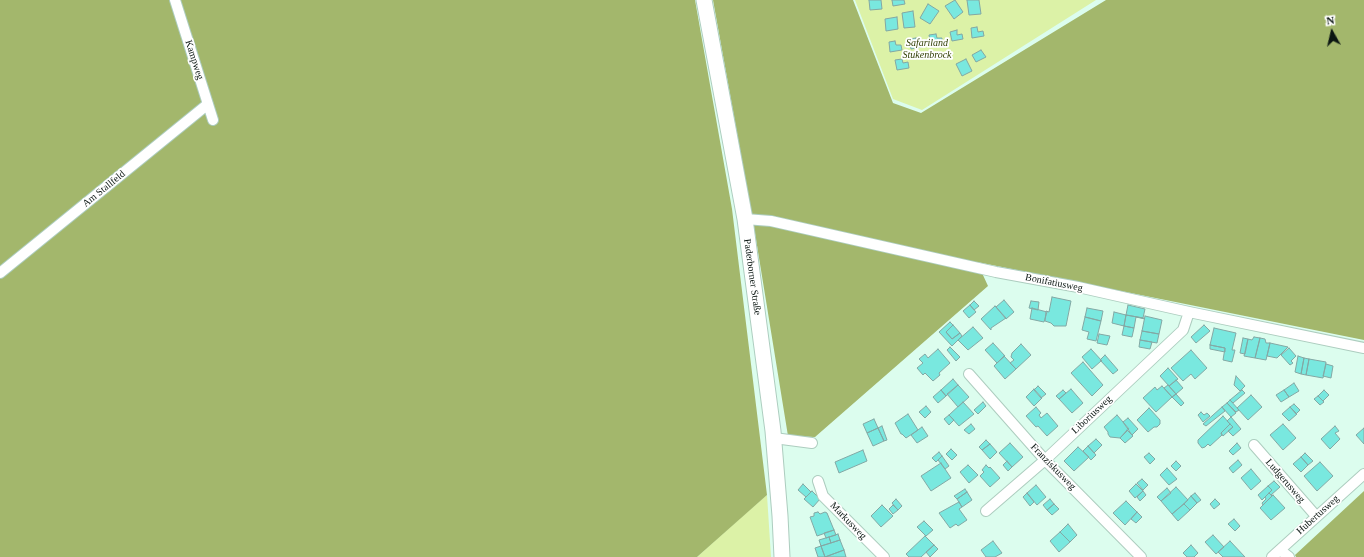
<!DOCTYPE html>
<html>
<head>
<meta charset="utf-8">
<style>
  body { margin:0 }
  #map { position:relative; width:1364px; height:557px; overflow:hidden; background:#dcfdee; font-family:"Times New Roman",serif }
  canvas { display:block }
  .north { position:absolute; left:1312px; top:12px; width:40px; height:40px; -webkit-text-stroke:3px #fff; paint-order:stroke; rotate:352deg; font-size:11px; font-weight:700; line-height:16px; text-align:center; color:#0b1612 }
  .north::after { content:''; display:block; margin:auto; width:14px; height:18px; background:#0b1612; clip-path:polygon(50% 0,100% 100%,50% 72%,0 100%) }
</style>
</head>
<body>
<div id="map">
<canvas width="1364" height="557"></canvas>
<div class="north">N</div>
</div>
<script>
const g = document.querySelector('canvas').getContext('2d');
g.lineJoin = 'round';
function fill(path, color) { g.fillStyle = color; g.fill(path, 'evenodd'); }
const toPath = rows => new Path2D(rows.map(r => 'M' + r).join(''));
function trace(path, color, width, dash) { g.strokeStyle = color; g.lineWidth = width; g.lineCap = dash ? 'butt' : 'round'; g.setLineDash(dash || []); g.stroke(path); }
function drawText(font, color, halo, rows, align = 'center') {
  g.font = font + ' "Times New Roman",serif'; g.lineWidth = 3.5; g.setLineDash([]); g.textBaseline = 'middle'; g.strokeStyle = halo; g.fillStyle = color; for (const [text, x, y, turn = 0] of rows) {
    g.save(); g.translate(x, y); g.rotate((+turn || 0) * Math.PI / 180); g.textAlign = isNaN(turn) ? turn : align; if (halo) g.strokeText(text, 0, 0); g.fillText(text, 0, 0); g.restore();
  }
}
fill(toPath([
  [855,0,1096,0,922,110,893,99],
  [767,495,771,557,697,557,745,514]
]), '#dcf2a7');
fill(toPath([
  [0,0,695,0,732,209,767,495,697,557,0,557],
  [713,0,853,0,893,103,921,113,1106,0,1364,0,1364,340,977,262,988,286,815,437,788,436,754,227],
  [1364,491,1364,557,1296,557,1295,555]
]), '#a3b76c');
const building = toPath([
  [869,0,881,0,882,9,870,10,869,0],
  [892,0,904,0,905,4,893,6,892,0],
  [955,0,963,12,954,19,945,6,955,0],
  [967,0,979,0,981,14,969,15,967,0],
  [928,4,939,11,930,24,920,18,928,4],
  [913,11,915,27,904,28,902,13,913,11],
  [897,17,898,29,886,31,885,19,897,17],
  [977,27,978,32,983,31,984,36,972,38,971,28,977,27],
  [957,30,957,35,962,34,963,39,952,41,950,32,957,30],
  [936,34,937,38,942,38,942,43,931,45,929,35,936,34],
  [916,38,916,42,921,41,922,47,911,49,909,39,916,38],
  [895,41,896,45,901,45,902,50,890,52,889,42,895,41],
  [981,50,986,57,976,62,972,55,981,50],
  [902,59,903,63,908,62,909,68,897,70,895,60,902,59],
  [966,59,972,71,962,76,956,64,966,59],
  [1052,297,1071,301,1066,326,1054,326,1051,323,1045,321,1046,311,1049,312,1052,297],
  [1004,300,1014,312,1006,319,996,307,1004,300],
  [974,301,979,306,974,310,970,305,974,301],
  [1031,301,1039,302,1038,310,1029,308,1031,301],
  [970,305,976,312,969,318,963,311,970,305],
  [1128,305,1145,309,1143,318,1126,315,1128,305],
  [995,306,1006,318,991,328,991,330,981,319,995,306],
  [1032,308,1047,312,1044,322,1030,319,1032,308],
  [1087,308,1103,311,1101,321,1085,317,1087,308],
  [1114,312,1126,315,1124,326,1112,323,1114,312],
  [1126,315,1143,318,1145,319,1136,317,1134,328,1124,326,1126,315],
  [1145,316,1162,320,1159,334,1142,331,1145,316],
  [1085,317,1101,321,1096,341,1087,339,1089,332,1082,330,1085,317],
  [950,322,953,325,946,332,952,339,960,333,962,336,952,346,939,332,950,322],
  [953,325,960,333,952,339,946,332,953,325],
  [1204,325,1210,331,1196,343,1191,337,1204,325],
  [1124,326,1134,328,1132,337,1122,335,1124,326],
  [973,327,983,338,968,350,958,340,973,327],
  [1214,328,1236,333,1232,350,1235,350,1232,362,1223,360,1225,348,1210,345,1214,328],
  [1142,331,1159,334,1157,343,1140,340,1142,331],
  [1099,334,1110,336,1107,345,1097,343,1099,334],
  [1254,337,1260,338,1255,358,1244,356,1248,339,1252,340,1254,337],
  [1243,338,1248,339,1245,354,1240,353,1243,338],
  [1260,338,1265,339,1266,343,1270,343,1266,360,1255,358,1260,338],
  [1140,340,1152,342,1150,349,1139,347,1140,340],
  [993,343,1005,356,997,363,985,350,993,343],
  [1270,343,1288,347,1277,358,1267,356,1270,343],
  [1021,344,1031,355,1016,369,1010,363,1014,360,1011,357,1012,353,1021,344],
  [1210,345,1225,348,1225,352,1210,349,1210,345],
  [950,347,960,357,956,361,947,350,950,347],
  [1289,348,1296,356,1291,361,1293,363,1290,365,1281,355,1289,348],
  [938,349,950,363,939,373,940,375,933,381,925,373,923,375,917,368,923,363,919,359,925,354,928,358,938,349],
  [1091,349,1102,361,1101,361,1092,369,1082,357,1091,349],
  [1191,350,1207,368,1195,379,1191,374,1183,381,1171,368,1191,350],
  [1105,355,1118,370,1113,374,1100,360,1105,355],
  [1004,356,1016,369,1005,379,994,366,1004,356],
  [1298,356,1304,358,1301,374,1295,372,1298,356],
  [1304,358,1309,359,1306,375,1301,374,1304,358],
  [1309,359,1326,362,1323,378,1306,375,1309,359],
  [1083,362,1103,385,1092,396,1071,373,1083,362],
  [1326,364,1333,366,1331,378,1323,376,1326,364],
  [1168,368,1178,379,1169,386,1160,376,1168,368],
  [1236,376,1245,386,1240,391,1234,385,1236,376],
  [953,379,958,385,946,396,941,390,953,379],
  [1176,380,1183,388,1176,394,1169,386,1176,380],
  [1294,383,1299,391,1289,397,1284,390,1294,383],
  [958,385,969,397,958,407,947,394,958,385],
  [1168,385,1176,394,1172,397,1164,388,1168,385],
  [1038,386,1046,394,1041,398,1034,390,1038,386],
  [1162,386,1172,397,1156,412,1143,398,1155,387,1157,390,1162,386],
  [1034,389,1042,398,1034,406,1026,397,1034,389],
  [1071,389,1083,403,1072,413,1059,399,1071,389],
  [941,390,946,396,938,403,933,397,941,390],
  [1063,390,1066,393,1059,399,1056,396,1063,390],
  [1242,390,1245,393,1233,403,1230,400,1242,390],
  [1284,390,1289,397,1281,402,1276,395,1284,390],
  [1324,390,1329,395,1323,401,1318,396,1324,390],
  [1176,394,1184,403,1181,406,1172,397,1176,394],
  [1251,395,1262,407,1248,420,1237,408,1251,395],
  [1318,396,1324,402,1320,405,1314,399,1318,396],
  [1230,400,1239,410,1236,412,1227,403,1230,400],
  [963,402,974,414,959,426,949,415,963,402],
  [983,402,986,406,978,414,974,410,983,402],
  [1227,403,1236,413,1231,417,1222,407,1227,403],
  [1294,404,1300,410,1296,414,1290,407,1294,404],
  [926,406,931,412,925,418,919,412,926,406],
  [1036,407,1041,413,1039,415,1041,418,1047,413,1058,426,1047,436,1038,426,1036,427,1026,416,1036,407],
  [1222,407,1225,411,1206,426,1203,424,1222,407],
  [1290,407,1297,414,1289,421,1282,414,1290,407],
  [1149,408,1160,420,1160,424,1157,427,1154,427,1148,432,1137,420,1149,408],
  [1201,412,1204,415,1207,413,1210,416,1203,422,1198,415,1201,412],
  [908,414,918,430,906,438,902,434,901,434,895,423,908,414],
  [949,415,954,420,949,425,944,419,949,415],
  [1117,415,1129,429,1120,438,1110,437,1108,434,1108,432,1104,427,1117,415],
  [1223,416,1230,424,1221,433,1222,435,1210,446,1208,444,1205,447,1202,448,1198,443,1198,440,1223,416],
  [1231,417,1241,429,1233,436,1228,431,1233,427,1227,421,1231,417],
  [1128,418,1138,429,1132,435,1123,422,1128,418],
  [874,419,878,428,867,433,863,424,874,419],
  [971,424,975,429,969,434,964,430,971,424],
  [1230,424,1233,427,1223,436,1221,433,1230,424],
  [1283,424,1296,438,1283,450,1270,435,1283,424],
  [882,426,887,440,884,441,878,428,882,426],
  [1335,426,1339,431,1335,433,1340,439,1330,449,1321,439,1335,426],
  [922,427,928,436,917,443,911,435,922,427],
  [878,428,884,441,873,446,867,433,878,428],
  [1364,428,1364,444,1356,435,1364,428],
  [1127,430,1133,436,1125,443,1120,438,1127,430],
  [1096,439,1102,445,1094,453,1088,446,1096,439],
  [986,440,990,444,982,450,979,447,986,440],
  [1010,443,1023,457,1012,467,999,453,1010,443],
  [1237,443,1241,448,1233,455,1229,451,1237,443],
  [990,444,997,452,990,459,982,450,990,444],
  [1088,446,1096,455,1091,460,1083,451,1088,446],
  [1078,447,1089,457,1074,471,1064,461,1078,447],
  [951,449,957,455,952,460,946,454,951,449],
  [863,450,867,461,839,473,835,462,863,450],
  [939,452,942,456,936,462,932,458,939,452],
  [1149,453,1155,459,1150,464,1144,457,1149,453],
  [1305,453,1313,461,1308,465,1301,457,1305,453],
  [942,456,949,466,945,469,938,460,942,456],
  [1301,457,1308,465,1301,472,1293,464,1301,457],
  [1238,460,1242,465,1233,473,1229,468,1238,460],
  [1007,461,1012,467,1008,471,1003,465,1007,461],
  [1176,461,1181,466,1176,471,1171,466,1176,461],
  [1320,462,1333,476,1317,491,1304,476,1320,462],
  [941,463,951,478,931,491,921,476,941,463],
  [968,465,978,475,969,483,960,472,968,465],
  [986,465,989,468,990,467,1000,478,990,487,980,476,984,472,982,470,986,465],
  [1167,468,1177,479,1169,485,1160,475,1167,468],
  [1251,469,1261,481,1251,490,1241,478,1251,469],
  [1142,479,1148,485,1143,490,1137,483,1142,479],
  [1274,481,1280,487,1271,495,1269,493,1272,490,1268,486,1274,481],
  [803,484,811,492,806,497,798,490,803,484],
  [1136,484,1143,491,1135,498,1129,491,1136,484],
  [1036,485,1046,497,1037,505,1027,493,1036,485],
  [1268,486,1272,490,1262,500,1258,495,1268,486],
  [1176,487,1188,500,1172,514,1161,501,1176,487],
  [1167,488,1171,493,1161,501,1157,497,1167,488],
  [965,489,967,492,957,499,954,496,965,489],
  [812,491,820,499,813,507,804,499,812,491],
  [1143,491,1146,495,1140,501,1137,497,1143,491],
  [967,492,972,500,962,507,957,499,967,492],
  [1027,493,1034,502,1030,506,1023,497,1027,493],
  [1195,493,1201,500,1197,503,1191,496,1195,493],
  [1269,493,1272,496,1263,505,1262,503,1266,499,1265,497,1269,493],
  [1273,495,1285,508,1271,520,1260,508,1273,495],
  [1191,496,1197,503,1190,510,1184,504,1191,496],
  [896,499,902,506,898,510,892,503,896,499],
  [1050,499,1054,504,1047,510,1043,505,1050,499],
  [1215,499,1220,504,1214,509,1210,504,1215,499],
  [1126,501,1137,512,1125,525,1113,513,1126,501],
  [959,502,962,507,959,509,967,520,958,526,956,524,950,528,939,513,959,502],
  [1054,504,1059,509,1052,515,1047,510,1054,504],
  [1184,504,1190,510,1178,521,1172,514,1184,504],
  [882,505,893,516,881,527,871,516,882,505],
  [893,505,898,510,893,514,889,509,893,505],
  [818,512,820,514,825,512,827,513,834,530,817,536,810,517,814,516,814,513,818,512],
  [1137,512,1142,517,1136,523,1131,519,1137,512],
  [1234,519,1240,526,1235,531,1228,524,1234,519],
  [924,521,933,530,926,536,917,527,924,521],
  [1068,524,1077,535,1070,542,1060,532,1068,524],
  [834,530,836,535,826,538,824,533,834,530],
  [1060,532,1070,542,1059,552,1050,541,1060,532],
  [838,534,840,540,831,543,829,537,838,534],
  [1213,535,1224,547,1216,554,1205,542,1213,535],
  [925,536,934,545,921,557,909,557,906,554,925,536],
  [829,537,831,543,821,546,819,540,829,537],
  [840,540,844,550,825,557,821,546,840,540],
  [993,541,1002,553,995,557,986,557,981,550,993,541],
  [1230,541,1245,557,1223,557,1218,552,1230,541],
  [934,545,938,549,930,557,926,552,934,545],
  [1191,545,1198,553,1194,557,1187,557,1183,553,1191,545],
  [821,546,825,557,818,557,815,548,821,546],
  [844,550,846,557,825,557,844,550]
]);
fill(building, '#79e8df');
trace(building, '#83a8a4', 1);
const street = toPath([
  [175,0,213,120],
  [745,219,771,221,996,272,1078,287,1189,312,1364,348],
  [0,273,208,104],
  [969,374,1045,460,1141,557],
  [774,438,812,443],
  [1254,445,1316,516],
  [818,481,823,496,884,557],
  [986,511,1045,460,1183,330,1189,312],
  [1280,550,1289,557],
  [1272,557,1364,474]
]);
const secondary = toPath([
  [704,0,745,219,773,431,780,516,782,557]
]);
trace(street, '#adcdbf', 12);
trace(secondary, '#adcdbf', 17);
trace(street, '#fff', 10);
trace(secondary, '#fff', 15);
drawText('italic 10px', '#344107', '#fff', [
  ["Safariland",927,43],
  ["Stukenbrock",927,55]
]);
drawText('10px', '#0b1612', '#fff', [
  ["Kampweg",194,60,72],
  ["Am Stallfeld",104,189,-39],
  ["Paderborner Straße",752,277,82],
  ["Bonifatiusweg",1054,283,11],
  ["Liboriusweg",1092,415,-43],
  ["Franziskusweg",1053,467,46],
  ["Ludgerusweg",1285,481,49],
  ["Hubertusweg",1318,515,-42],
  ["Markusweg",848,521,46]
]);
</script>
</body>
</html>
